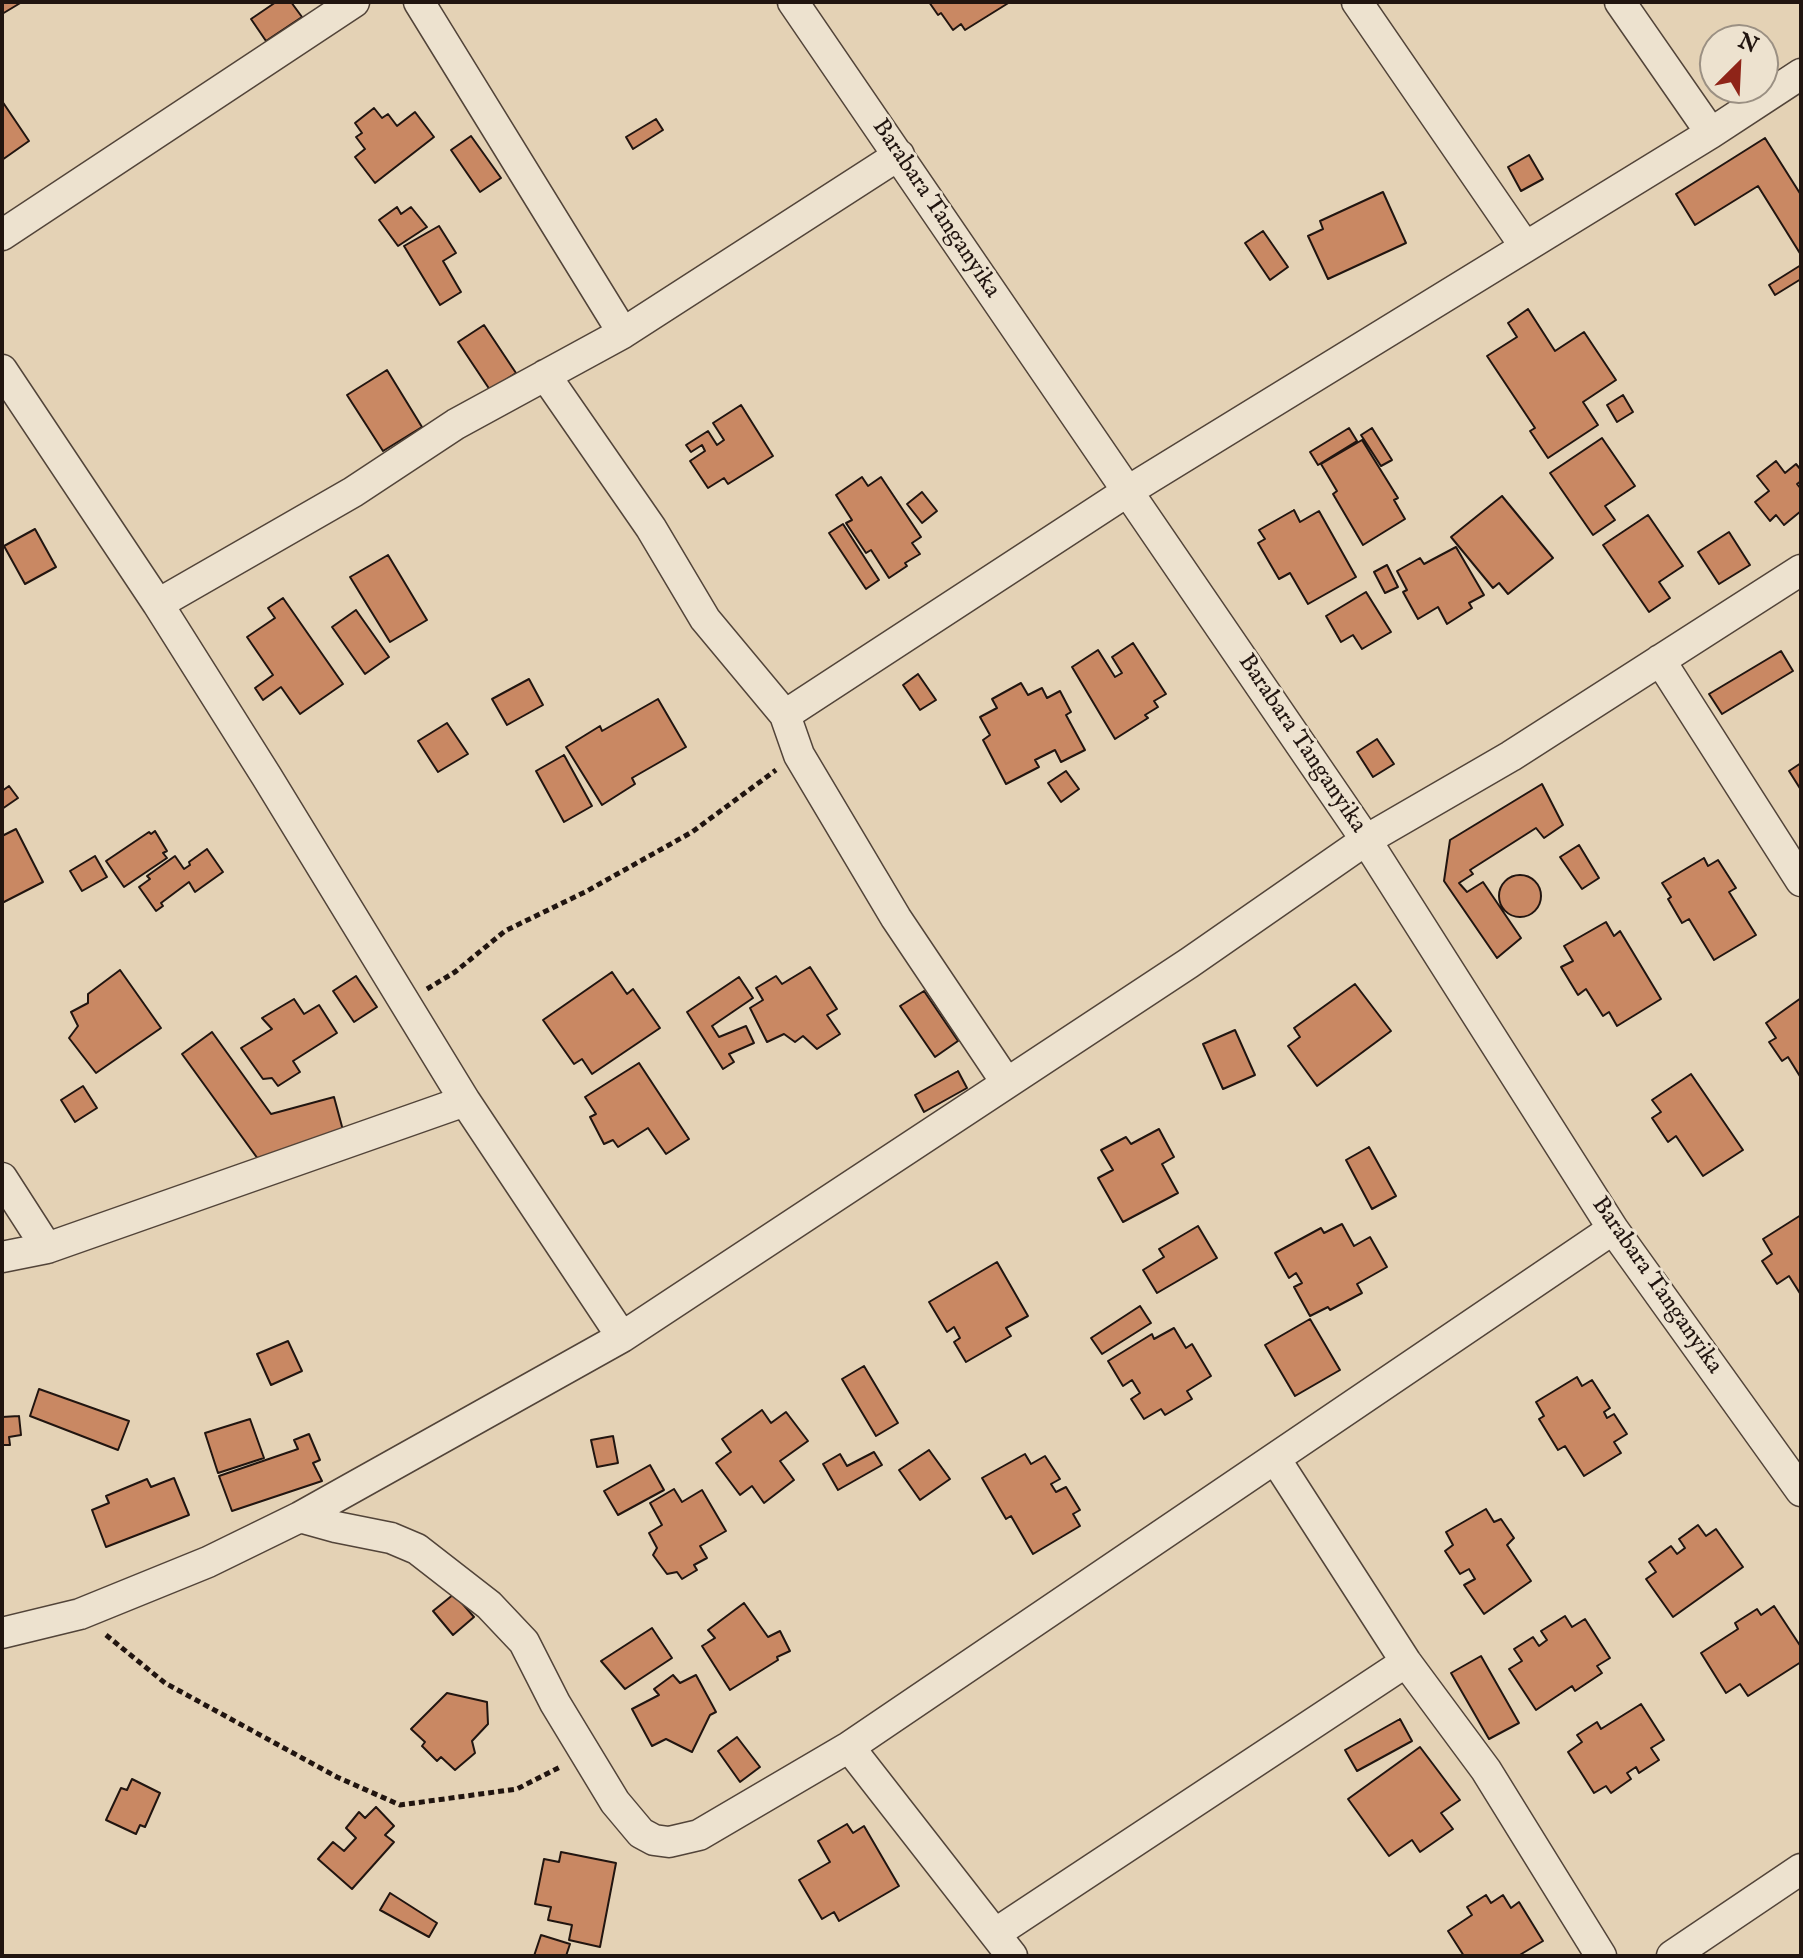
<!DOCTYPE html>
<html>
<head>
<meta charset="utf-8">
<style>
  body { margin:0 }
  #map { position:relative; width:1803px; height:1958px; overflow:hidden; background:#e4d2b5; font-family:"IM FELL English",serif }
  canvas { display:block }
  .frame { position:absolute; inset:0; border:4px solid #211510; pointer-events:none }
  .north { position:absolute; left:1699px; top:24px; width:80px; height:80px; box-sizing:border-box; background:#ede2cf; border:2px solid #9b9083; border-radius:50%; rotate:24deg; font-size:22px; font-weight:700; line-height:32px; text-align:center; color:#211510 }
  .north::after { content:''; display:block; margin:auto; width:28px; height:36px; background:#8f2418; clip-path:polygon(50% 0,100% 100%,50% 72%,0 100%) }
</style>
</head>
<body>
<div id="map">
<canvas width="1803" height="1958"></canvas>
<div class="frame"></div>
<div class="north">N</div>
</div>
<script>
const g = document.querySelector('canvas').getContext('2d');
g.lineJoin = 'round';
function fill(path, color) { g.fillStyle = color; g.fill(path, 'evenodd'); }
const toPath = rows => new Path2D(rows.map(r => 'M' + r).join(''));
function trace(path, color, width, dash) { g.strokeStyle = color; g.lineWidth = width; g.lineCap = dash ? 'butt' : 'round'; g.setLineDash(dash || []); g.stroke(path); }
function drawText(font, color, halo, rows, align = 'center') {
  g.font = font + ' "IM FELL English",serif'; g.lineWidth = 6; g.setLineDash([]); g.textBaseline = 'middle'; g.strokeStyle = halo; g.fillStyle = color; for (const [text, x, y, turn = 0] of rows) {
    g.save(); g.translate(x, y); g.rotate((+turn || 0) * Math.PI / 180); g.textAlign = isNaN(turn) ? turn : align; if (halo) g.strokeText(text, 0, 0); g.fillText(text, 0, 0); g.restore();
  }
}
const building = toPath([
  [2,2,22,2,2,14,2,2],
  [276,2,291,2,302,17,266,41,251,19,276,2],
  [929,2,1010,2,965,30,961,24,953,30,941,13,938,15,929,2],
  [2,101,29,141,2,160,2,101],
  [374,108,382,118,388,114,397,126,415,112,434,137,375,183,355,157,365,149,356,137,362,133,355,123,374,108],
  [656,119,663,130,633,149,626,137,656,119],
  [471,136,501,178,480,192,451,150,471,136],
  [1765,138,1801,195,1801,255,1758,186,1695,225,1676,194,1765,138],
  [1529,155,1543,179,1521,191,1508,167,1529,155],
  [1383,192,1406,243,1328,279,1308,236,1323,229,1320,221,1383,192],
  [397,207,401,214,411,207,427,227,398,246,379,220,397,207],
  [439,226,456,253,443,261,461,292,440,305,404,246,439,226],
  [1263,231,1288,267,1270,280,1245,243,1263,231],
  [1801,265,1801,279,1775,295,1769,285,1801,265],
  [1528,309,1555,351,1584,332,1616,380,1583,402,1598,425,1548,458,1530,431,1535,428,1487,356,1517,337,1508,323,1528,309],
  [484,325,516,373,490,390,458,342,484,325],
  [387,370,422,427,383,451,347,395,387,370],
  [1623,395,1633,412,1617,422,1607,405,1623,395],
  [741,405,773,456,728,484,724,478,708,488,690,461,705,451,702,445,691,452,686,445,708,431,717,445,724,440,713,423,741,405],
  [1349,428,1357,441,1318,465,1310,452,1349,428],
  [1372,428,1392,460,1381,466,1361,435,1372,428],
  [1602,438,1635,486,1605,506,1615,520,1593,535,1550,473,1602,438],
  [1362,440,1398,498,1394,500,1405,519,1363,545,1333,494,1337,491,1321,464,1362,440],
  [1776,461,1785,473,1796,464,1801,470,1801,481,1797,484,1801,489,1801,511,1784,525,1776,515,1770,521,1755,502,1769,491,1757,476,1776,461],
  [862,477,868,486,881,477,921,537,912,543,920,554,905,563,907,566,889,578,871,550,866,553,846,523,852,520,836,495,862,477],
  [922,492,937,511,922,523,907,504,922,492],
  [1502,496,1553,558,1508,594,1499,583,1493,588,1451,537,1502,496],
  [1294,510,1300,522,1319,511,1356,577,1308,604,1290,573,1279,579,1258,543,1265,539,1259,530,1294,510],
  [1648,515,1683,566,1659,582,1670,598,1649,612,1603,545,1648,515],
  [843,524,879,580,866,589,829,533,843,524],
  [35,529,56,567,25,584,4,546,35,529],
  [1729,532,1750,565,1719,584,1698,552,1729,532],
  [1456,547,1484,595,1469,603,1472,608,1447,624,1438,607,1418,619,1403,592,1407,590,1397,571,1420,558,1424,564,1456,547],
  [388,555,427,620,390,642,350,577,388,555],
  [1387,565,1398,587,1385,593,1374,572,1387,565],
  [1366,592,1391,632,1362,649,1353,635,1341,642,1326,616,1366,592],
  [283,598,343,684,300,714,281,687,263,700,255,688,273,675,247,637,275,618,268,608,283,598],
  [356,610,389,657,365,674,332,627,356,610],
  [1133,643,1166,694,1154,701,1158,707,1145,715,1148,718,1115,739,1072,667,1098,650,1115,677,1122,673,1112,657,1133,643],
  [1781,651,1793,671,1722,714,1709,694,1781,651],
  [918,674,936,700,920,710,903,685,918,674],
  [529,679,543,705,507,725,492,699,529,679],
  [1021,683,1028,695,1042,688,1047,698,1060,691,1071,712,1066,715,1085,750,1061,762,1055,750,1035,760,1039,767,1006,784,983,740,990,735,980,717,997,708,992,699,1021,683],
  [658,699,686,747,632,778,635,784,602,805,566,747,600,726,602,731,658,699],
  [447,723,468,754,438,772,418,741,447,723],
  [1377,739,1394,764,1373,777,1357,752,1377,739],
  [564,755,592,806,564,822,536,771,564,755],
  [1801,763,1801,790,1789,771,1801,763],
  [1066,771,1079,789,1061,802,1048,783,1066,771],
  [1542,784,1563,825,1544,838,1536,828,1470,870,1473,874,1459,883,1467,892,1483,882,1521,938,1497,958,1444,881,1450,840,1542,784],
  [9,786,18,798,2,809,2,791,9,786],
  [16,829,43,882,2,903,2,836,16,829],
  [155,831,167,851,163,853,167,858,124,887,106,861,149,832,151,834,155,831],
  [1579,845,1599,878,1582,889,1560,857,1579,845],
  [207,849,223,872,195,892,189,882,161,903,163,906,156,911,139,887,150,879,147,876,175,856,184,869,190,865,189,862,207,849],
  [95,856,107,877,82,891,70,871,95,856],
  [1704,858,1708,866,1718,860,1736,888,1729,892,1756,935,1714,960,1689,919,1682,923,1668,899,1671,897,1662,883,1704,858],
  '1499 896a21 21 0 1 1 42 0a21 21 0 1 1-42 0Z',
  [1606,922,1614,936,1620,931,1661,999,1617,1026,1609,1012,1603,1016,1586,989,1578,995,1561,967,1573,961,1564,946,1606,922],
  [810,967,837,1009,827,1015,840,1034,817,1049,803,1036,795,1042,784,1034,767,1042,750,1008,763,1000,756,988,776,976,782,984,810,967],
  [120,970,161,1028,96,1073,69,1038,78,1026,71,1012,88,1003,88,994,120,970],
  [612,972,627,994,633,989,660,1028,592,1074,582,1059,574,1064,543,1020,612,972],
  [356,976,377,1007,354,1022,333,991,356,976],
  [739,977,753,998,712,1026,719,1037,746,1026,754,1043,729,1054,734,1062,723,1069,687,1012,739,977],
  [1355,984,1391,1031,1317,1086,1288,1046,1300,1037,1294,1028,1355,984],
  [924,991,958,1041,935,1057,900,1006,924,991],
  [1801,998,1801,1078,1788,1057,1782,1061,1769,1042,1776,1038,1766,1023,1801,998],
  [294,999,304,1014,319,1005,337,1033,293,1061,300,1072,278,1086,272,1078,263,1079,241,1048,272,1029,262,1018,294,999],
  [1235,1030,1255,1075,1223,1089,1203,1044,1235,1030],
  [212,1032,271,1114,334,1097,344,1134,258,1159,182,1054,212,1032],
  [639,1063,689,1139,666,1154,648,1128,618,1147,613,1140,604,1144,590,1117,596,1114,585,1097,639,1063],
  [958,1071,967,1088,924,1112,915,1095,958,1071],
  [1691,1074,1743,1150,1703,1176,1676,1136,1668,1142,1652,1118,1661,1112,1652,1100,1691,1074],
  [83,1086,97,1108,75,1122,61,1100,83,1086],
  [1159,1129,1174,1157,1162,1164,1178,1193,1123,1222,1098,1178,1113,1170,1101,1150,1126,1137,1131,1144,1159,1129],
  [1369,1147,1396,1196,1372,1209,1346,1160,1369,1147],
  [1801,1215,1801,1295,1789,1276,1777,1284,1762,1261,1772,1254,1763,1239,1801,1215],
  [1342,1224,1354,1246,1370,1237,1387,1267,1357,1284,1362,1293,1330,1310,1328,1307,1310,1316,1294,1287,1302,1283,1296,1273,1289,1278,1275,1253,1321,1228,1324,1233,1342,1224],
  [1198,1226,1217,1258,1157,1293,1143,1270,1164,1257,1159,1249,1198,1226],
  [997,1262,1028,1316,1006,1328,1011,1336,966,1362,954,1342,960,1338,954,1327,947,1332,929,1302,997,1262],
  [1140,1306,1151,1323,1102,1354,1091,1338,1140,1306],
  [1310,1319,1340,1370,1295,1396,1265,1345,1310,1319],
  [1174,1328,1186,1348,1192,1344,1211,1376,1187,1391,1192,1399,1165,1415,1161,1409,1144,1419,1131,1399,1140,1393,1132,1380,1123,1386,1108,1361,1152,1334,1154,1339,1174,1328],
  [288,1341,302,1371,271,1385,257,1354,288,1341],
  [864,1366,898,1423,876,1436,842,1379,864,1366],
  [1577,1377,1582,1386,1592,1380,1610,1408,1604,1412,1607,1418,1614,1414,1627,1434,1614,1442,1621,1453,1584,1476,1565,1446,1558,1450,1539,1419,1544,1416,1536,1402,1577,1377],
  [39,1389,129,1421,118,1450,30,1416,39,1389],
  [762,1410,771,1423,786,1412,808,1441,780,1461,794,1480,764,1503,752,1486,740,1495,716,1463,731,1452,722,1439,762,1410],
  [19,1416,21,1435,9,1437,10,1445,2,1445,2,1417,19,1416],
  [250,1419,264,1458,218,1473,205,1433,250,1419],
  [309,1434,320,1460,313,1463,322,1481,232,1511,219,1476,298,1449,294,1440,309,1434],
  [613,1436,618,1463,597,1467,591,1440,613,1436],
  [929,1450,950,1479,920,1500,899,1470,929,1450],
  [874,1452,882,1465,838,1490,823,1464,840,1454,847,1466,874,1452],
  [1025,1454,1031,1464,1045,1456,1060,1479,1051,1484,1056,1492,1066,1487,1080,1510,1073,1514,1080,1526,1033,1554,1011,1516,1006,1519,982,1478,1025,1454],
  [650,1465,664,1490,618,1515,604,1491,650,1465],
  [174,1478,189,1515,106,1547,92,1510,109,1503,106,1496,147,1479,151,1487,174,1478],
  [674,1489,682,1502,702,1490,726,1531,700,1546,707,1558,694,1565,697,1570,682,1579,677,1572,667,1574,653,1555,657,1548,649,1533,662,1525,650,1503,674,1489],
  [1486,1509,1494,1522,1501,1519,1514,1538,1507,1545,1531,1581,1484,1614,1464,1585,1475,1579,1469,1569,1460,1574,1445,1551,1453,1545,1446,1532,1486,1509],
  [1698,1525,1706,1536,1716,1529,1743,1567,1673,1617,1646,1579,1656,1572,1649,1562,1671,1546,1677,1554,1685,1548,1679,1539,1698,1525],
  [454,1594,474,1617,453,1635,433,1611,454,1594],
  [744,1603,768,1637,780,1631,790,1651,777,1657,778,1660,730,1690,702,1646,715,1638,708,1630,744,1603],
  [1774,1606,1801,1647,1801,1662,1748,1696,1740,1684,1726,1693,1701,1653,1738,1629,1735,1623,1757,1609,1761,1615,1774,1606],
  [1565,1616,1572,1627,1585,1619,1610,1658,1597,1666,1602,1673,1575,1691,1572,1686,1536,1710,1509,1669,1522,1661,1514,1649,1533,1637,1539,1646,1547,1640,1541,1631,1565,1616],
  [652,1628,672,1658,625,1689,601,1661,652,1628],
  [1481,1656,1519,1723,1489,1739,1451,1673,1481,1656],
  [673,1675,680,1683,696,1675,716,1712,710,1715,692,1752,666,1739,652,1746,632,1709,659,1695,654,1689,673,1675],
  [447,1693,487,1702,488,1724,472,1741,475,1753,455,1770,441,1757,437,1761,422,1746,425,1742,411,1729,447,1693],
  [1641,1704,1664,1740,1651,1748,1659,1760,1639,1773,1636,1767,1627,1773,1631,1779,1611,1793,1606,1786,1594,1793,1568,1752,1582,1742,1577,1735,1597,1722,1601,1729,1641,1704],
  [1400,1719,1412,1741,1357,1771,1345,1750,1400,1719],
  [737,1737,760,1767,740,1782,718,1751,737,1737],
  [1420,1747,1460,1800,1441,1813,1453,1829,1420,1852,1412,1840,1389,1856,1348,1799,1420,1747],
  [132,1779,160,1793,145,1827,140,1825,136,1834,106,1820,121,1788,127,1790,132,1779],
  [376,1807,394,1826,385,1835,394,1842,352,1889,318,1859,333,1842,344,1851,356,1838,346,1828,359,1812,365,1818,376,1807],
  [847,1824,853,1833,864,1826,899,1886,839,1921,834,1912,822,1919,799,1880,830,1862,818,1841,847,1824],
  [561,1852,616,1863,600,1947,569,1940,572,1925,548,1920,551,1907,535,1904,544,1859,559,1862,561,1852],
  [390,1893,437,1923,429,1937,380,1910,390,1893],
  [1486,1895,1491,1903,1503,1895,1511,1908,1519,1902,1543,1941,1518,1956,1464,1956,1448,1931,1472,1915,1467,1907,1486,1895],
  [541,1935,570,1944,566,1956,534,1956,541,1935]
]);
fill(building, '#c98863');
trace(building, '#211510', 2);
const minor = toPath([
  [419,2,623,333],
  [793,2,1366,840,1613,1229,1801,1491],
  [1357,2,1524,245],
  [1620,2,1711,133],
  [2,235,354,2],
  [2,370,158,604,267,777,465,1101,622,1337],
  [545,375,651,528,705,619,785,715,799,755,896,918,1006,1082],
  [158,604,353,492,456,424,623,333,899,155],
  [1660,660,1801,881],
  [785,715,1128,491,1711,133,1801,74],
  [2,1178,47,1248],
  [2,1257,47,1248,465,1101],
  [1276,1460,1406,1662,1486,1770,1601,1956],
  [300,1517,336,1527,391,1538,417,1549,489,1605,524,1642,555,1703,615,1802,641,1833,654,1840,669,1842,699,1835,849,1747,1613,1229],
  [2,1633,80,1614,208,1562,300,1517,622,1337,1189,963,1366,840,1511,756,1801,570],
  [849,1747,1012,1956],
  [996,1933,1406,1662],
  [1672,1956,1801,1869]
]);
trace(minor, '#524439', 33);
trace(toPath([
  [427,989,455,972,505,931,587,891,692,832,776,770],
  [106,1635,165,1683,337,1777,400,1805,517,1789,562,1766]
]), '#211510', 5, [6, 4]);
trace(minor, '#ede2cf', 30);
drawText('24px', '#211510', '#ede2cf', [
  ["Barabara Tanganyika",935,209,56],
  ["Barabara Tanganyika",1301,744,56],
  ["Barabara Tanganyika",1656,1286,55]
]);
</script>
</body>
</html>
